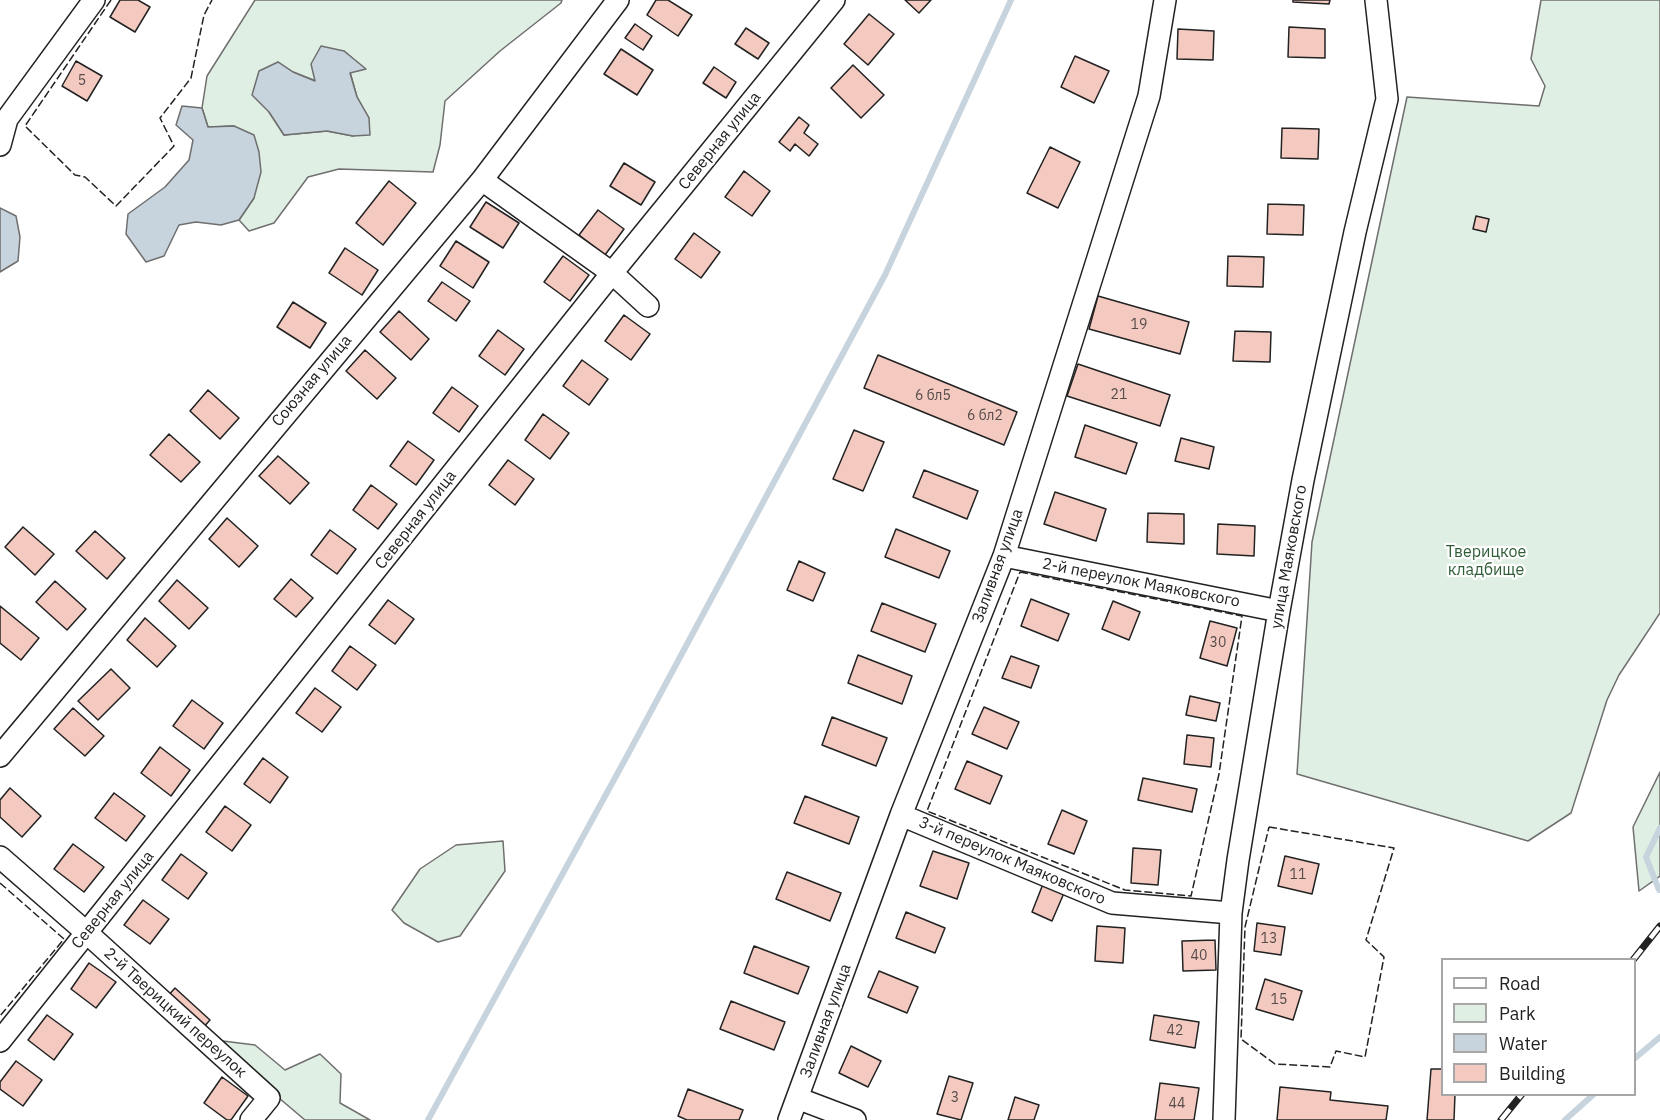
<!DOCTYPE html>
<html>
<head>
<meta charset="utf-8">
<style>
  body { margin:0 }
  #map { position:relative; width:1660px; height:1120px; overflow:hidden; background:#fff; font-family:"IBM Plex Sans",sans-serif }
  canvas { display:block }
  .legend { position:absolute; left:1441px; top:958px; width:195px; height:138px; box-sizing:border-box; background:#fff; border:2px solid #a7a7a7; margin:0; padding:8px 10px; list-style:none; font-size:18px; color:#222 }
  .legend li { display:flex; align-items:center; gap:12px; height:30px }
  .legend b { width:30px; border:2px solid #a7a7a7 }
</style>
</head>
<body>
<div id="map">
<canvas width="1660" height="1120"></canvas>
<ul class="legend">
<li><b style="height:8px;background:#fff"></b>Road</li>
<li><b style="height:16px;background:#e0efe3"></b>Park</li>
<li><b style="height:16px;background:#c7d3dd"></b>Water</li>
<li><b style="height:16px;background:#f3c9c0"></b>Building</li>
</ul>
</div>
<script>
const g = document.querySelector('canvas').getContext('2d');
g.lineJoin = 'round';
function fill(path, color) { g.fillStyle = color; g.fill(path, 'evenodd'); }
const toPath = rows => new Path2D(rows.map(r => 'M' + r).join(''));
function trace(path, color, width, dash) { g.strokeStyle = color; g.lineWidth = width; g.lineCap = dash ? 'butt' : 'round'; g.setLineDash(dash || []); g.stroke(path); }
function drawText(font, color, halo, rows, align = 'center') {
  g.font = font + ' "IBM Plex Sans",sans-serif'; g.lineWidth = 4.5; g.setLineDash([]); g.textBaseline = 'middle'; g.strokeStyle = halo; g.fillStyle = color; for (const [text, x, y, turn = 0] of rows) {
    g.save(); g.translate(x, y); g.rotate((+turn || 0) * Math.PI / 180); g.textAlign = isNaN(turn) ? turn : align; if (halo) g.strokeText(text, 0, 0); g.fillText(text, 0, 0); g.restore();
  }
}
const green = toPath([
  [255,0,562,0,561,3,500,51,445,101,440,145,433,172,339,169,308,177,274,223,249,231,239,220,254,198,234,126,208,127,202,108,207,76,255,0],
  [344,51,365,69,350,72,357,97,369,118,353,136,327,131,284,135,269,112,278,62,293,72,316,81,344,51],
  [1541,0,1660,0,1660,613,1619,675,1607,700,1571,813,1528,841,1297,774,1312,542,1407,97,1539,106,1545,86,1531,59,1541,0],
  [1660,772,1660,876,1639,891,1633,827,1660,772],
  [503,841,505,871,460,936,438,942,404,923,392,910,420,869,456,845,503,841],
  [223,1041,255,1045,285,1070,320,1054,341,1074,340,1103,370,1120,305,1120,266,1087,223,1041]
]);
fill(green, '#e0efe3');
trace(green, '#6f6f6f', 1.5);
const water = toPath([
  [321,46,344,51,366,69,350,73,357,97,369,118,370,135,353,136,327,131,284,135,269,112,252,95,259,71,278,62,293,72,315,81,311,64,321,46],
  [182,106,202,108,208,127,234,126,254,135,259,152,261,172,254,198,239,220,221,225,196,222,179,225,164,256,146,262,126,234,128,214,165,187,189,160,193,140,176,125,182,106],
  [0,208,16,216,20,237,18,261,0,272,0,208]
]);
fill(water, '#c7d3dd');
trace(water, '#6f6f6f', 1.5);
trace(toPath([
  [1659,890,1646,857,1660,828],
  [1634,1059,1660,1037],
  [428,1120,627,756,885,275,1011,0],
  [1565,1120,1594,1094]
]), '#c7d3dd', 6);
const building = toPath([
  [120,0,138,0,150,7,135,32,110,17,120,0],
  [656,0,668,0,692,15,678,36,647,15,656,0],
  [905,0,931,0,919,13,905,0],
  [1293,0,1330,0,1329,4,1293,2,1293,0],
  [869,14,894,34,868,65,844,44,869,14],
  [635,24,652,36,643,50,625,38,635,24],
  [1289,27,1325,29,1325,58,1288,57,1289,27],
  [746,28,769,43,758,59,735,44,746,28],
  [1178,29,1214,31,1213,60,1177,59,1178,29],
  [621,49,653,70,637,95,604,74,621,49],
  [1075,56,1109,71,1094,103,1061,87,1075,56],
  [76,61,102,76,87,101,62,86,76,61],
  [853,65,884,95,861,118,831,88,853,65],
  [714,67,736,82,726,98,703,83,714,67],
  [799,117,809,125,804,133,818,144,809,156,795,144,790,151,779,142,799,117],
  [1282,128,1319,129,1318,159,1281,158,1282,128],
  [1050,147,1080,162,1058,208,1027,193,1050,147],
  [624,163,655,182,641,205,610,186,624,163],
  [744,171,770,191,752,216,725,197,744,171],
  [389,181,416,203,383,245,356,223,389,181],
  [486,202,519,223,503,248,470,227,486,202],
  [1268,204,1304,205,1303,235,1267,234,1268,204],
  [598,210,624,229,605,255,579,235,598,210],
  [1476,216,1489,219,1486,232,1473,229,1476,216],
  [694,233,720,252,701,278,675,259,694,233],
  [456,241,489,262,473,288,440,266,456,241],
  [345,248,378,270,362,295,329,273,345,248],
  [563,256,589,275,570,301,544,282,563,256],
  [1228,256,1264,257,1263,287,1227,286,1228,256],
  [442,282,470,301,456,321,428,301,442,282],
  [1098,296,1189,322,1180,354,1089,329,1098,296],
  [293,302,326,323,310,348,277,327,293,302],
  [399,311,429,339,411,360,380,332,399,311],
  [624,315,650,334,631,360,605,341,624,315],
  [498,330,524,349,505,375,479,356,498,330],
  [1235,331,1271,332,1270,362,1233,361,1235,331],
  [365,350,396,378,377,399,346,371,365,350],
  [878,355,1017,412,1004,445,864,388,878,355],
  [582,360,608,379,589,405,563,386,582,360],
  [1078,364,1170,395,1160,426,1067,396,1078,364],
  [452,387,478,406,459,432,433,413,452,387],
  [208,390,239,418,220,439,190,411,208,390],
  [543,414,569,433,550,459,525,440,543,414],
  [1085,425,1137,443,1126,474,1075,457,1085,425],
  [854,430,884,442,863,491,833,479,854,430],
  [169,434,200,462,181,482,150,455,169,434],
  [1181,438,1214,447,1209,469,1175,461,1181,438],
  [408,441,434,460,416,485,390,466,408,441],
  [278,456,309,483,290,504,259,476,278,456],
  [508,460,534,479,515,505,489,485,508,460],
  [924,470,978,491,967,519,913,497,924,470],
  [371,485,397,504,378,529,353,510,371,485],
  [1055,492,1106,509,1096,541,1044,524,1055,492],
  [1148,513,1184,514,1184,544,1147,542,1148,513],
  [227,518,258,546,239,567,209,539,227,518],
  [1218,524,1255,526,1254,556,1217,554,1218,524],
  [23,527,54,554,35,575,5,547,23,527],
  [896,529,950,551,939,578,885,557,896,529],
  [330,530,356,549,337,574,311,555,330,530],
  [95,531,125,558,107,579,76,551,95,531],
  [799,561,825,573,813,601,787,590,799,561],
  [291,579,313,598,296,617,274,599,291,579],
  [177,580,208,608,189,629,159,601,177,580],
  [55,581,86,609,67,630,36,602,55,581],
  [1031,599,1069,614,1058,641,1021,626,1031,599],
  [388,600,414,619,395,644,369,625,388,600],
  [1113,601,1140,612,1129,640,1102,629,1113,601],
  [882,603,936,624,925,652,871,631,882,603],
  [0,606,39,638,21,660,0,643,0,606],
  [145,618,176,646,157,667,127,640,145,618],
  [1210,621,1237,628,1227,666,1200,658,1210,621],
  [350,646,376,665,357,690,332,671,350,646],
  [858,655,912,676,902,704,848,683,858,655],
  [1011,656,1039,666,1031,688,1002,678,1011,656],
  [111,669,130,688,98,720,78,701,111,669],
  [315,688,341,707,322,732,296,713,315,688],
  [1190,696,1220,703,1216,721,1186,715,1190,696],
  [192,700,223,723,204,749,173,726,192,700],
  [984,707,1019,722,1007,749,972,734,984,707],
  [73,708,104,736,85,756,54,729,73,708],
  [832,717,887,738,876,766,822,745,832,717],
  [1187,735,1214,738,1211,767,1184,764,1187,735],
  [160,747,190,770,171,796,141,773,160,747],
  [263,758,288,777,270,803,244,784,263,758],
  [967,761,1002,776,990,804,955,789,967,761],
  [1143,778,1197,789,1192,812,1138,800,1143,778],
  [10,788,41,816,22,837,0,817,0,800,10,788],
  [114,793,145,816,126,841,95,818,114,793],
  [805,796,859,817,849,844,794,823,805,796],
  [225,806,251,825,232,851,206,832,225,806],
  [1062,810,1087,821,1074,854,1048,844,1062,810],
  [73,844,104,867,84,892,54,869,73,844],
  [1133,848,1161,850,1158,885,1131,883,1133,848],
  [933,851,969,863,957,899,920,886,933,851],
  [181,854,207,873,188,899,162,880,181,854],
  [1285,856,1319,864,1312,894,1278,886,1285,856],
  [787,872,841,893,830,921,776,899,787,872],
  [1043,884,1064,893,1052,921,1032,912,1043,884],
  [143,900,169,919,150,944,124,925,143,900],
  [906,912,945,928,935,953,896,938,906,912],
  [1257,923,1285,927,1281,955,1254,951,1257,923],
  [1097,926,1125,928,1123,963,1095,961,1097,926],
  [1215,940,1216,970,1183,971,1182,941,1215,940],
  [754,946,809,967,798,994,744,973,754,946],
  [89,963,116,982,96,1008,71,989,89,963],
  [879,971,918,987,907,1013,868,997,879,971],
  [1265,979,1302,991,1293,1020,1256,1009,1265,979],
  [175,988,210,1020,201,1030,166,998,175,988],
  [731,1001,785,1022,774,1050,720,1029,731,1001],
  [47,1015,73,1034,54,1060,28,1040,47,1015],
  [1154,1015,1199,1022,1195,1048,1150,1040,1154,1015],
  [851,1046,881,1061,868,1087,839,1073,851,1046],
  [16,1061,42,1080,23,1106,0,1089,0,1082,16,1061],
  [1431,1069,1442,1069,1442,1094,1455,1094,1454,1120,1427,1120,1431,1069],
  [949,1076,973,1083,961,1120,937,1114,949,1076],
  [222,1077,248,1096,231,1120,227,1120,204,1103,222,1077],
  [1160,1083,1199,1088,1194,1120,1155,1120,1160,1083],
  [1280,1087,1331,1092,1330,1100,1388,1106,1386,1120,1277,1120,1280,1087],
  [688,1089,743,1110,739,1120,687,1120,678,1116,688,1089],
  [1015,1097,1039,1105,1034,1120,1008,1120,1015,1097]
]);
fill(building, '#f3c9c0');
trace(building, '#222', 1.5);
const minor = toPath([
  [0,145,7,119,94,0],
  [482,180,612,273,648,306],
  [1004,556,1279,611],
  [0,756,482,180,618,0],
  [901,815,1112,903,1231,913],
  [0,857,87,933,269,1098,251,1120],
  [0,1041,612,273,834,0],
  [797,1098,855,1120],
  [789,1120,901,815,1004,556,1149,96,1165,0],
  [1224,1120,1231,913,1238,860,1279,611,1303,480,1355,232,1387,99,1376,0]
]);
trace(minor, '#222', 24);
trace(minor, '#fff', 21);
const rail = toPath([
  [1633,960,1660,926],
  [1501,1120,1522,1094]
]);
trace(rail, '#222', 7);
trace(rail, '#fff', 4.5, [14]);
trace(toPath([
  [111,0,25,126,75,175,85,177,116,206,174,146,160,118,191,78,204,15,212,0],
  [1020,572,1242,616,1219,774,1191,896,1125,890,927,811,1020,572],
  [1269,827,1394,848,1366,940,1384,957,1365,1057,1336,1051,1330,1067,1275,1064,1241,1039,1245,927,1269,827],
  [0,883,64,939,0,1016]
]), '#222', 1.5, [8, 3]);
drawText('14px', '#564c4a', null, [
  ["5",82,81],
  ["19",1139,325],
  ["21",1119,395],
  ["6 бл5",933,396],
  ["6 бл2",985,416],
  ["30",1218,643],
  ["11",1298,875],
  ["13",1269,939],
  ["40",1199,956],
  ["15",1279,1000],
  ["42",1175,1031],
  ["3",955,1098],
  ["44",1177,1104]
]);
drawText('16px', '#222', '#fff', [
  ["Северная улица",720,141,-51],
  ["Союзная улица",312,381,-50],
  ["Северная улица",416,520,-52],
  ["улица Маяковского",1289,557,-80],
  ["Заливная улица",998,566,-70],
  ["2-й переулок Маяковского",1141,583,11],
  ["3-й переулок Маяковского",1012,861,23],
  ["Северная улица",113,900,-51],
  ["2-й Тверицкий переулок",175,1013,42],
  ["Заливная улица",826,1021,-70]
]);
drawText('16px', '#2f5e38', '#fff', [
  ["Тверицкое",1486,552],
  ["кладбище",1486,570]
]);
</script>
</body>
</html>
